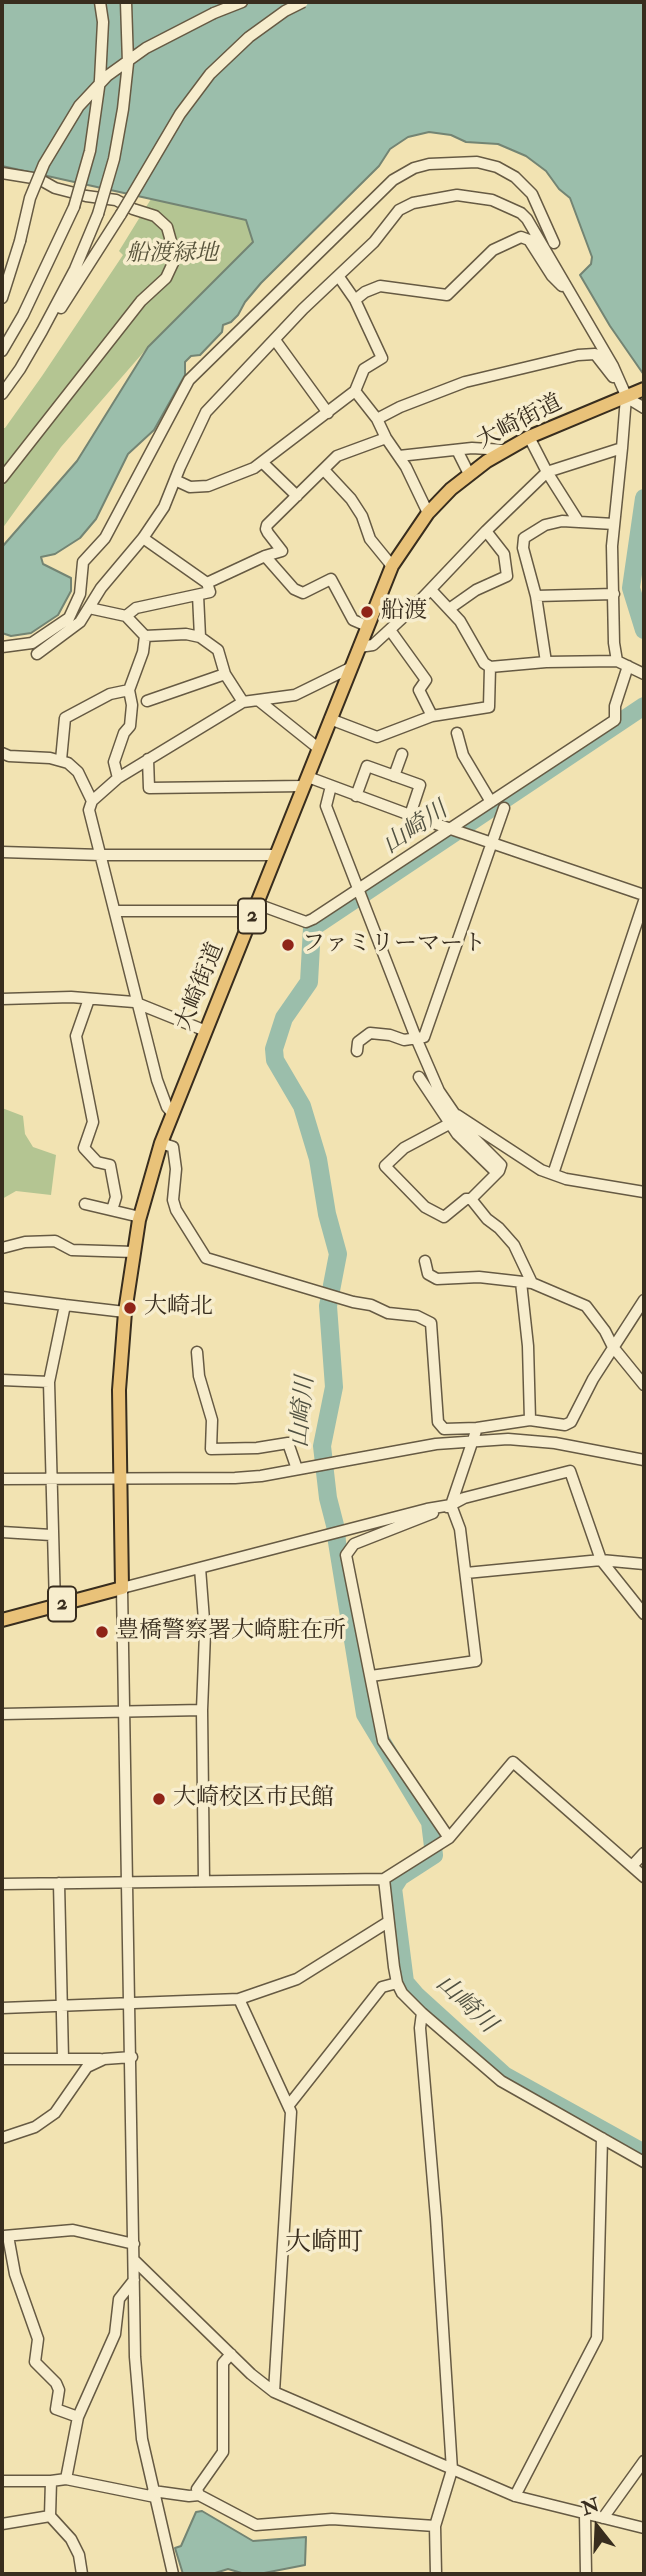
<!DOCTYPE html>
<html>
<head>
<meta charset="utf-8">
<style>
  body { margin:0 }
  #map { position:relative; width:646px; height:2576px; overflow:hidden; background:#f2e3b2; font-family:"IM FELL Double Pica",serif }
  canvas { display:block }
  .frame { position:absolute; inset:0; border:4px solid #382d1e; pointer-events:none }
  .north { position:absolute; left:562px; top:2492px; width:70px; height:70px; -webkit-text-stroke:5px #f7edcd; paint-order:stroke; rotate:342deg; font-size:19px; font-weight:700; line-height:28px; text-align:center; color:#382d1e }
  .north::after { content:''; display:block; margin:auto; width:24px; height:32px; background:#382d1e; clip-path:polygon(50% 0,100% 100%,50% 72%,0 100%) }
</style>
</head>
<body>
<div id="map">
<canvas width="646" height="2576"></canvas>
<div class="frame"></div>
<div class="north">N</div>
</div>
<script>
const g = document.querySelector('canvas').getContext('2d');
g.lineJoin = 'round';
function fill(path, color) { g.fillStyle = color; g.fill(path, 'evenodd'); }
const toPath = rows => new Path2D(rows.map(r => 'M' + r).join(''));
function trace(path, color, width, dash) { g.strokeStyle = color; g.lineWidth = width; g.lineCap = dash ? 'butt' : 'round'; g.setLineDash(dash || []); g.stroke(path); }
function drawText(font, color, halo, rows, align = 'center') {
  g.font = font + ' "IM FELL Double Pica","Noto Serif JP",serif'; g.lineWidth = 7; g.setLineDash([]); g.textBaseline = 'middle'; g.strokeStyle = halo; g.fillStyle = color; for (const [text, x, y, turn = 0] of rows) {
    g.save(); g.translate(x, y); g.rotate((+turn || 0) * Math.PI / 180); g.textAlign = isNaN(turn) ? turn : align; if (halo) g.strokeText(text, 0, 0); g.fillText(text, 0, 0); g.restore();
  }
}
fill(toPath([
  [151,199,247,220,253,242,148,347,61,447,2,529,2,428,5,428,42,376,123,255,119,251],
  [2,1108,23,1116,25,1134,33,1147,56,1155,51,1195,16,1191,2,1199]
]), '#b4c592');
const water = toPath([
  [2,2,644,2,644,375,610,326,580,275,591,264,592,257,570,198,559,189,546,171,526,156,498,144,466,142,451,135,429,132,408,137,390,149,379,166,261,283,245,302,238,315,231,322,223,325,222,332,200,355,191,356,185,362,185,375,154,430,128,454,96,519,80,538,55,554,41,557,43,564,71,578,71,591,58,615,31,633,11,636,2,633,2,547,77,461,148,347,253,242,246,220,2,166,2,2],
  [202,2511,253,2541,306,2537,305,2565,259,2574,245,2574,228,2569,212,2574,183,2574,175,2548,181,2546,196,2512,202,2511]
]);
fill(water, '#9bbeab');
trace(water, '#738473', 2);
trace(toPath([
  [644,498,631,588,644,630],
  [644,706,312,928,309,982,284,1018,274,1049,275,1060,302,1106,318,1159,327,1214,338,1254,328,1306,334,1387,322,1446,328,1498,336,1529,337,1542,365,1714,430,1822,434,1855,400,1877,393,1888,405,1982,417,1996,504,2075,644,2153]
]), '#9bbeab', 18);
const minor = toPath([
  [214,13,242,2],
  [2,173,39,179,55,188,86,196,116,200,133,209,155,216,167,227,174,252,173,263,166,278,141,301,2,478],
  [2,298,20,241],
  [355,300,365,292,380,286,447,295,493,250,521,237,529,240,552,276,562,286],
  [61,308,121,214],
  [275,340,328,413],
  [2,351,23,315,74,207],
  [355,391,377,419,386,438,406,467,428,513],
  [2,394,20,369,42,331,75,269,98,214],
  [626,397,644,408],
  [377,419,400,407,465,382,578,355,595,354,613,377],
  [529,437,547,472,578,521],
  [457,450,469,474],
  [399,456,472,448,504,450],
  [263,463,297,496],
  [324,470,351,499,362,516,370,539,392,566],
  [175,480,190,487,208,486,254,468,355,391,364,369,382,358,355,300,339,277],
  [265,556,294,589,303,593,331,579,353,620,367,626],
  [207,583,265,556,282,551,268,533,266,529,267,525,337,456,386,438],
  [198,595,200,637],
  [536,596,614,594],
  [89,608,126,616,145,636,186,634,200,637,218,650,225,674,243,702],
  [449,609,476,590,507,576,504,554,486,531],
  [126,616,136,608,210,592,207,583,143,538],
  [390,630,426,680,419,690,432,716],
  [2,647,32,643,69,618,80,594,83,562,105,538,189,380,393,180,414,168,429,164,477,162,497,167,515,177,532,194,554,243],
  [359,647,373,645,411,610,486,531,547,472,622,448],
  [37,654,80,622,101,588,143,538,164,507,180,467,206,412,303,309,374,242,399,210,413,203,457,195,492,200,521,213,527,219,613,366,624,391,626,397,622,448,612,546,614,643,617,661,644,674],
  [546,662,536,596,523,548,524,538,545,525,562,521,614,524],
  [490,667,546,662,617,661],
  [258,700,318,748],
  [147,701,225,674],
  [330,719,377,737,432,716,489,707,490,667,484,663,460,621,431,590],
  [457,733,463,755,491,802],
  [2,753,9,756,50,758,68,763,78,772,92,801],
  [148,759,149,788,304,786],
  [61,760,65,718,110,694,129,690],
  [394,776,402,754],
  [308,777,410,815,644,895],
  [118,778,114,762,124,733,130,726,132,705,129,690,143,652,145,636],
  [331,786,326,806,416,1038,439,1091,465,1129,501,1165,499,1171,471,1199,487,1219,499,1228,514,1245,532,1283],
  [356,796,367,766,420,785,410,815],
  [2,852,101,855,276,855],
  [257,904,306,922,313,919,615,720,615,706,628,666],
  [116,911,254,911],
  [2,999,71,997,134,1002,206,1031],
  [89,999,76,1036,93,1122,84,1148,97,1162,110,1165,116,1197,112,1210],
  [357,1051,358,1042,370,1033,390,1035,404,1040,424,1037,504,808],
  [419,1077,457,1134,497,1173],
  [173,1114,167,1107,157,1080,89,810,92,801,118,778,243,702,295,695,350,668],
  [457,1115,541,1170,566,1179,644,1192],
  [449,1124,404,1148,385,1166,425,1207,444,1217,466,1199,471,1199],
  [161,1143,173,1147,176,1169,173,1200,176,1210,206,1258,353,1302,371,1305,388,1313,417,1316,431,1323,438,1422,444,1429,477,1428],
  [553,1174,644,901],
  [85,1204,140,1217],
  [2,1248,25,1242,55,1241,72,1250,134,1252],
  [425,1261,428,1274,437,1279,479,1277,532,1283,586,1306,605,1331,613,1347,644,1385],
  [521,1282,528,1346,530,1420],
  [2,1297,65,1305],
  [197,1352,199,1376,212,1420,211,1449,257,1448,288,1443,297,1469],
  [2,1380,49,1382],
  [2,1479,235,1478,261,1476,436,1444,508,1439,555,1443,644,1460],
  [447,1507,464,1498,570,1471,601,1560,644,1614],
  [433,1513,354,1544,346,1555,383,1741,449,1838],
  [2,1532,51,1535],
  [200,1568,205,1633,202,1710,204,1881],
  [466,1573,601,1560,644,1564],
  [55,1606,49,1382,65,1305,125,1312],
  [371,1676,476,1661,460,1529,451,1505,477,1428,530,1420,565,1425,571,1422,593,1379,644,1300],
  [2,1714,202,1710],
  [632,1866,644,1853],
  [384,1879,394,1967,397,1983,402,1993,422,2013,501,2081,644,2162],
  [59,1883,63,2059],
  [2,1884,384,1879,449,1838,513,1762,644,1877],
  [239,1999,291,2112,274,2392],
  [2,2008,239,1999,297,1979,388,1922],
  [422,2013,420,2028,436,2218,452,2470,435,2526,436,2574],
  [2,2059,100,2059],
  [289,2105,382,1987,397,1983],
  [2,2138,35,2127,55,2113,87,2067,104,2059,132,2057],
  [4,2236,73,2230,134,2244],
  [8,2236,15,2274,38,2339,35,2362,56,2383,59,2390,56,2409,78,2417],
  [134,2260,251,2374,274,2392,515,2496,644,2528],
  [66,2479,78,2417,115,2334,119,2299,134,2280],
  [2,2481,51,2481],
  [153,2491,189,2496,199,2495,256,2525,332,2519,435,2526],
  [199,2495,197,2489,223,2452,223,2363,231,2354],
  [515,2496,597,2338,602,2138],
  [585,2514,586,2574],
  [603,2518,644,2461],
  [2,2524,50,2516],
  [82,2574,79,2555,71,2539,50,2516,51,2481,66,2479,155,2497],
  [173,2574,142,2439,135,2357,122,1588,427,1509,451,1505]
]);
const major = toPath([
  [2,1620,122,1588,119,1390,125,1312,139,1220,161,1143,392,566,428,513,451,489,487,461,529,437,644,389]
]);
trace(minor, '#665a43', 13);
trace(major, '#382d1e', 16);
trace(minor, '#f7edcd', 10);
trace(major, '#e9c279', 12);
const minorBridge = toPath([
  [74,207,90,151,100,80,103,22,100,2],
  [98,214,114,159,123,109,128,63,126,2],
  [121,214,180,114,210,74,249,37,285,11,303,2],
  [20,241,30,198,44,164,79,106,107,76,146,48,214,13]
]);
trace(minorBridge, '#665a43', 13, []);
trace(minorBridge, '#f7edcd', 10);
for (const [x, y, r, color] of [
  [367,612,7,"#8f2418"],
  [288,945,7,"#8f2418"],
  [130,1308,7,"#8f2418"],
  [102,1632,7,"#8f2418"],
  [159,1799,7,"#8f2418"]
]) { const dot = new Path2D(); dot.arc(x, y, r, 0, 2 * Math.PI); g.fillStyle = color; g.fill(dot); trace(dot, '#f7edcd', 2.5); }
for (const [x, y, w] of [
  [252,916,28],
  [62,1604,28]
]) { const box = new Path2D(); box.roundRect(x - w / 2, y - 17.5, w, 35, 5); g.fillStyle = '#f7edcd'; g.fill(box); trace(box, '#382d1e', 2); }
drawText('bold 21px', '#382d1e', null, [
  ["2",252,916],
  ["2",62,1604]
]);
drawText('italic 23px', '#57533b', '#f7edcd', [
  ["船渡緑地",172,255]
]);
drawText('23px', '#382d1e', '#f7edcd', [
  ["大崎街道",520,423,-27],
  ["大崎街道",201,987,-68]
]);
drawText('23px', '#382d1e', '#f7edcd', [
  ["船渡",381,612],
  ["ファミリーマート",302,945],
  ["大崎北",144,1308],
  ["豊橋警察署大崎駐在所",116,1632],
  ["大崎校区市民館",173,1799]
], 'left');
drawText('italic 24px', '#515141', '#f7edcd', [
  ["山崎川",416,829,-34],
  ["山崎川",304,1412,-85],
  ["山崎川",465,2005,43]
]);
drawText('26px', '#382d1e', '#f7edcd', [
  ["大崎町",324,2244]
]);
</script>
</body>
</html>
